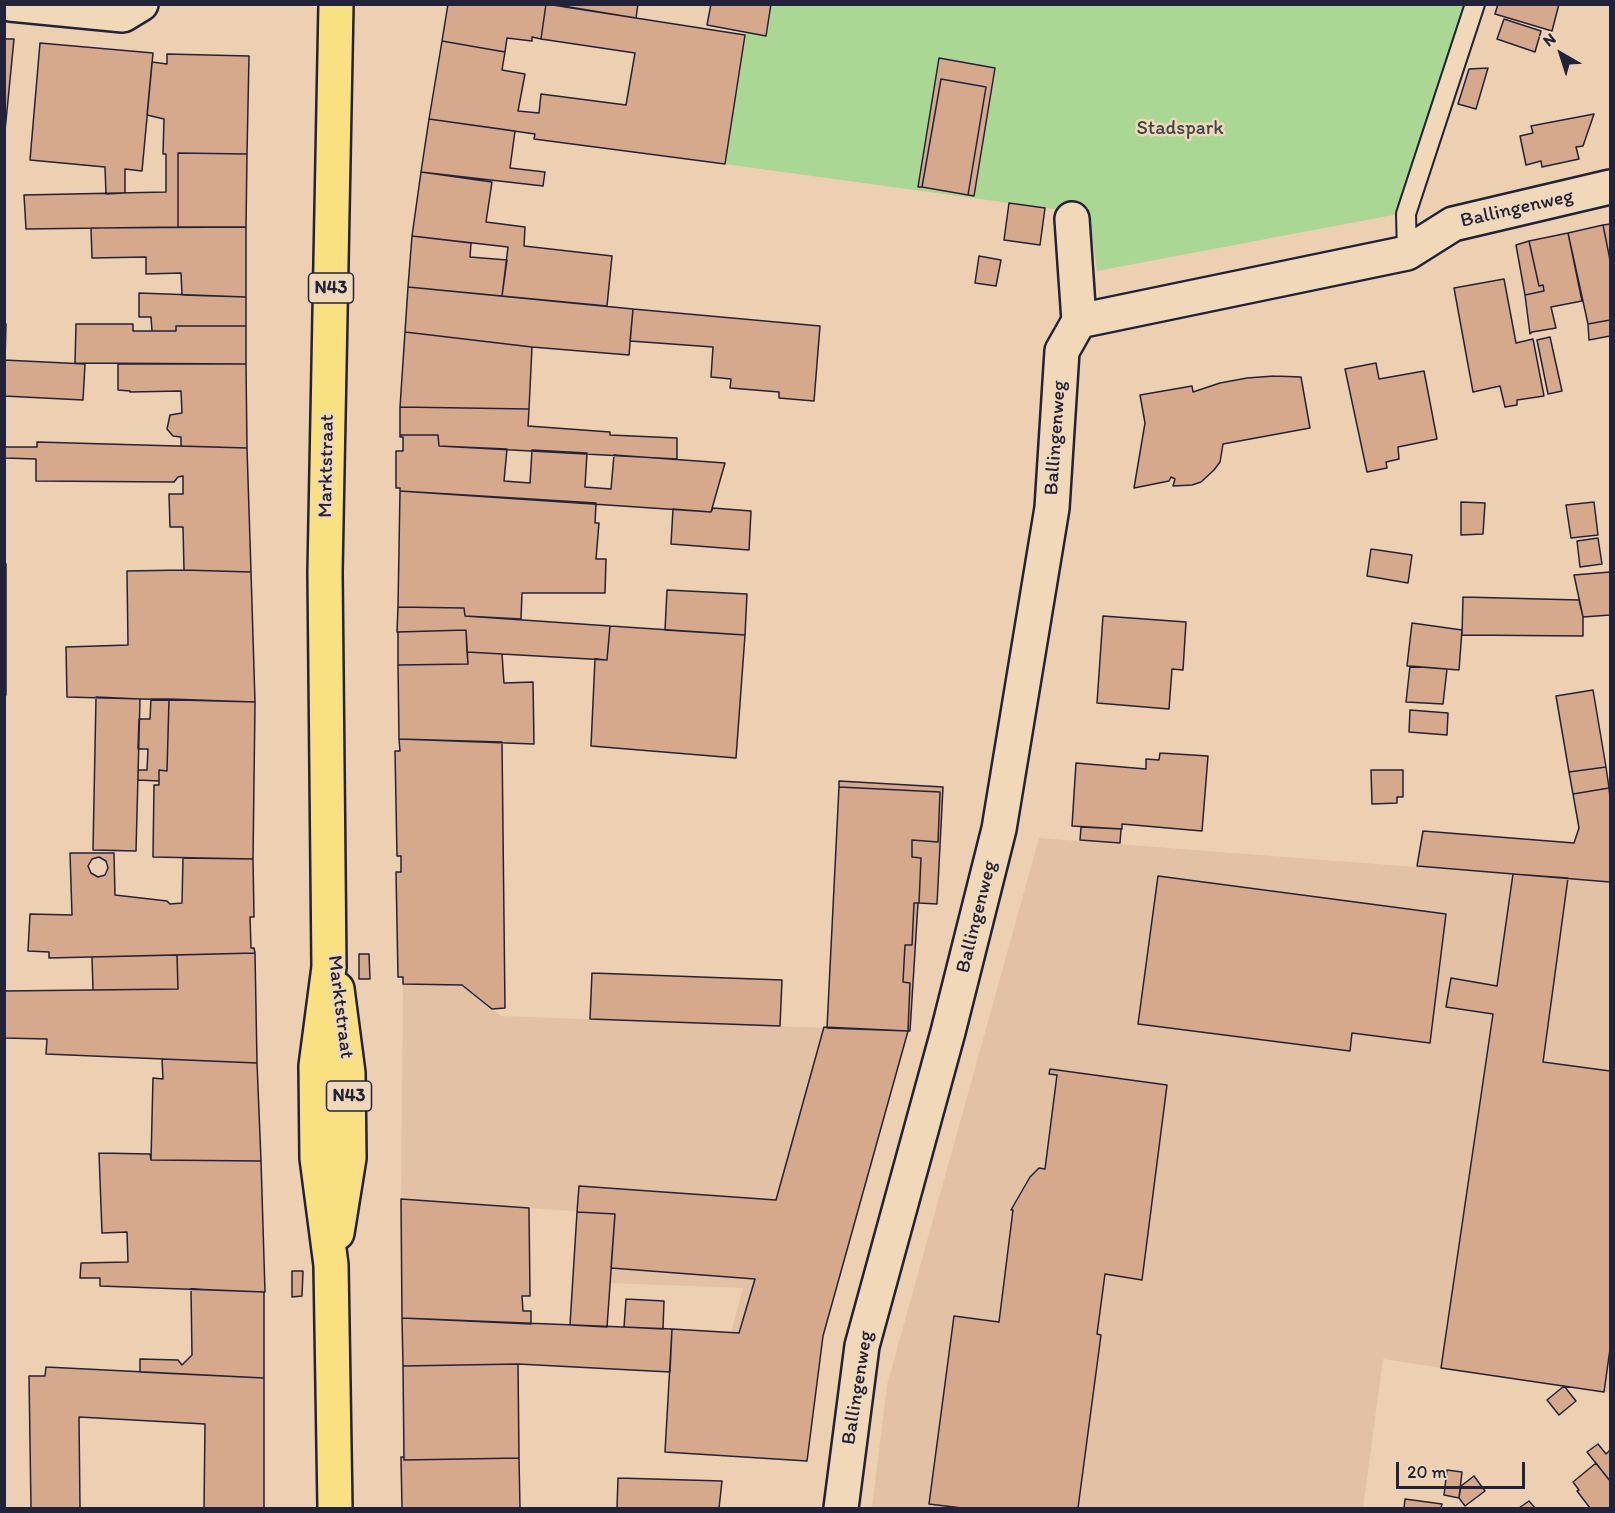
<!DOCTYPE html>
<html>
<head>
<meta charset="utf-8">
<style>
  body { margin:0 }
  #map { position:relative; width:1615px; height:1513px; overflow:hidden; background:#edd0b1; font-family:Itim,sans-serif }
  canvas { display:block }
  .frame { position:absolute; inset:0; border:6px solid #22223b; pointer-events:none }
  .north { position:absolute; left:1531px; top:24px; width:60px; height:60px; -webkit-text-stroke:4px #f1d8b9; paint-order:stroke; rotate:321deg; font-size:16px; font-weight:700; line-height:24px; text-align:center; color:#22223b }
  .north::after { content:''; display:block; margin:auto; width:21px; height:27px; background:#22223b; clip-path:polygon(50% 0,100% 100%,50% 72%,0 100%) }
  .scale { position:absolute; left:1396px; top:1462px; width:129px; height:27px; box-sizing:border-box; border:3px solid #22223b; border-top:0; padding-left:8px; font-size:18px; line-height:21px; white-space:nowrap; color:#22223b; -webkit-text-stroke:4px #f1d8b9; paint-order:stroke }
</style>
</head>
<body>
<div id="map">
<canvas width="1615" height="1513"></canvas>
<div class="frame"></div>
<div class="north">N</div>
<div class="scale">20 m</div>
</div>
<script>
const g = document.querySelector('canvas').getContext('2d');
g.lineJoin = 'round';
function fill(path, color) { g.fillStyle = color; g.fill(path, 'evenodd'); }
const toPath = rows => new Path2D(rows.map(r => 'M' + r).join(''));
function trace(path, color, width, dash) { g.strokeStyle = color; g.lineWidth = width; g.lineCap = dash ? 'butt' : 'round'; g.setLineDash(dash || []); g.stroke(path); }
function drawText(font, color, halo, rows, align = 'center') {
  g.font = font + ' Itim,sans-serif'; g.lineWidth = 5; g.setLineDash([]); g.textBaseline = 'middle'; g.strokeStyle = halo; g.fillStyle = color; for (const [text, x, y, turn = 0] of rows) {
    g.save(); g.translate(x, y); g.rotate((+turn || 0) * Math.PI / 180); g.textAlign = isNaN(turn) ? turn : align; if (halo) g.strokeText(text, 0, 0); g.fillText(text, 0, 0); g.restore();
  }
}
fill(toPath([
  [1039,838,1610,882,1610,1393,1383,1359,1363,1508,872,1508,887,1385],
  [403,984,462,985,501,1016,908,1031,823,1336,807,1461,665,1452,672,1329,731,1333,743,1288,610,1283,615,1214,401,1199]
]), '#e2c1a4');
fill(toPath([
  [771,5,1477,5,1409,212,1097,271,1089,214,725,164,745,32]
]), '#abd795');
const building = toPath([
  [448,4,546,4,541,39,532,37,532,41,507,38,505,52,442,41,448,4],
  [546,4,745,35,725,164,534,139,535,134,429,119,442,41,505,52,502,70,525,74,518,111,539,113,541,94,626,105,635,53,541,39,546,4],
  [551,4,638,4,636,18,551,4],
  [711,4,771,4,766,36,707,25,711,4],
  [1498,4,1559,4,1552,31,1495,14,1498,4],
  [1504,19,1541,31,1535,52,1497,39,1504,19],
  [4,39,14,39,4,141,4,39],
  [40,43,153,53,142,171,125,169,125,193,106,194,105,167,30,160,40,43],
  [167,54,249,56,247,154,178,153,178,227,26,229,24,195,166,192,166,154,163,154,164,119,147,115,152,62,167,64,167,54],
  [939,58,995,68,974,196,968,195,986,87,941,79,922,187,918,187,939,58],
  [1488,68,1476,109,1458,104,1469,69,1488,68],
  [941,79,986,87,968,195,922,187,941,79],
  [1594,114,1583,146,1576,147,1579,159,1542,167,1541,161,1526,165,1520,136,1533,133,1531,126,1594,114],
  [429,119,515,131,510,168,545,172,543,186,421,172,429,119],
  [178,153,247,154,246,227,178,227,178,153],
  [421,172,492,182,486,222,525,227,524,246,612,256,607,306,502,296,508,247,412,236,421,172],
  [1009,203,1045,208,1040,245,1004,240,1009,203],
  [1610,224,1610,260,1603,225,1610,224],
  [1603,225,1610,260,1610,320,1588,324,1568,233,1603,225],
  [246,227,246,297,182,295,181,273,146,274,146,257,92,258,91,228,246,227],
  [1568,233,1582,301,1551,307,1556,328,1532,332,1530,334,1525,295,1544,291,1543,285,1539,286,1529,241,1568,233],
  [412,236,471,243,470,257,507,260,502,296,408,287,412,236],
  [1529,241,1539,286,1543,285,1544,291,1525,295,1516,245,1529,241],
  [979,256,1001,260,996,286,975,283,979,256],
  [1504,279,1516,343,1533,339,1544,396,1517,400,1517,405,1505,407,1500,386,1473,392,1454,288,1504,279],
  [408,287,633,309,629,355,532,347,405,332,408,287],
  [139,293,246,297,246,326,176,326,176,331,152,331,151,317,139,317,139,293],
  [633,309,820,326,814,401,779,398,779,392,730,388,731,379,711,377,713,347,630,341,633,309],
  [1610,320,1610,336,1589,340,1588,324,1610,320],
  [4,324,6,324,5,360,4,360,4,324],
  [76,324,133,324,133,331,176,331,176,326,246,326,246,364,75,363,76,324],
  [405,332,532,347,529,409,400,407,405,332],
  [1550,337,1562,391,1548,394,1537,340,1550,337],
  [4,360,85,364,83,400,4,396,4,360],
  [1376,363,1379,379,1424,371,1437,439,1398,447,1399,459,1386,462,1387,468,1367,472,1345,369,1376,363],
  [118,364,246,364,247,448,181,446,181,437,173,436,167,429,170,415,182,413,181,391,130,392,130,391,118,390,118,364],
  [1274,376,1301,377,1310,428,1223,444,1220,462,1214,470,1201,482,1192,485,1173,486,1175,479,1171,477,1169,481,1134,488,1145,423,1140,395,1192,386,1193,392,1220,383,1247,378,1274,376],
  [400,407,529,409,528,426,610,432,610,435,677,438,677,459,439,446,438,435,400,435,400,407],
  [400,435,438,435,439,446,507,449,504,481,530,483,532,450,587,453,585,487,611,489,614,455,725,463,711,512,400,491,400,488,396,488,396,451,403,451,403,437,400,437,400,435],
  [37,442,247,448,251,572,184,570,183,527,170,527,169,494,183,494,183,476,178,477,174,482,36,481,36,459,5,458,5,447,37,447,37,442],
  [400,491,596,503,595,523,599,523,596,559,606,559,605,593,522,593,521,619,465,616,464,608,398,607,400,491],
  [1461,502,1485,503,1483,534,1461,535,1461,502],
  [1594,502,1598,535,1571,538,1566,505,1594,502],
  [713,508,751,511,749,550,671,544,673,509,711,512,713,508],
  [1598,538,1602,564,1580,567,1577,541,1598,538],
  [1371,549,1412,555,1408,583,1367,576,1371,549],
  [4,564,6,564,6,695,4,695,4,564],
  [184,570,251,572,255,702,67,697,66,647,128,645,127,571,184,570],
  [1610,572,1610,615,1583,617,1574,575,1610,572],
  [667,590,747,594,745,635,665,630,667,590],
  [1463,597,1579,600,1583,617,1583,636,1462,635,1463,597],
  [398,607,464,608,465,616,610,626,607,660,467,652,466,630,397,632,398,607],
  [1103,616,1186,622,1183,670,1172,669,1169,709,1097,703,1103,616],
  [1412,623,1462,630,1459,670,1407,666,1412,623],
  [610,626,745,635,736,758,591,746,595,659,607,660,610,626],
  [466,630,468,664,398,665,398,632,466,630],
  [467,652,502,654,504,683,533,682,534,744,399,739,398,665,468,664,467,652],
  [1410,666,1447,669,1443,704,1406,702,1410,666],
  [1593,690,1606,767,1569,772,1556,696,1593,690],
  [96,697,140,699,136,851,93,850,96,697],
  [151,699,169,699,167,771,159,770,159,781,138,780,138,770,147,770,148,749,138,749,139,719,150,719,151,699],
  [169,699,255,702,253,859,153,857,154,785,159,785,159,770,167,771,169,699],
  [1410,710,1448,713,1447,735,1409,732,1410,710],
  [399,739,502,742,505,1008,492,1009,462,985,403,984,403,977,398,977,396,872,401,872,401,856,397,856,395,751,400,751,399,739],
  [1160,753,1208,756,1202,831,1122,824,1122,829,1072,826,1076,763,1146,769,1146,759,1159,760,1160,753],
  [1606,767,1609,788,1573,794,1569,772,1606,767],
  [1371,770,1403,770,1403,797,1397,797,1397,803,1372,804,1371,770],
  [839,781,943,787,937,904,919,903,921,858,912,857,912,840,938,842,940,792,839,787,839,781],
  [839,787,940,792,938,842,912,840,912,857,921,858,919,903,914,903,912,945,905,945,903,982,910,983,908,1031,827,1028,839,787],
  [1609,788,1610,798,1610,882,1417,866,1423,831,1574,843,1579,828,1573,794,1609,788],
  [1081,827,1121,829,1120,843,1080,840,1081,827],
  [70,853,114,853,115,895,167,901,170,904,182,903,183,858,253,859,254,917,250,917,251,948,254,948,255,953,49,958,49,952,28,951,30,914,72,915,70,853],
  [99,857,106,861,108,868,105,875,98,877,91,873,88,866,92,859,99,857],
  [1513,874,1568,878,1543,1062,1610,1071,1610,1349,1604,1392,1441,1368,1493,1014,1446,1007,1451,978,1497,986,1513,874],
  [1158,876,1446,914,1430,1043,1352,1033,1350,1051,1138,1024,1158,876],
  [914,903,918,903,910,1031,908,1031,910,983,903,982,905,945,912,945,914,903],
  [255,953,257,1063,46,1054,47,1039,4,1038,4,991,178,989,177,955,255,953],
  [359,954,369,954,370,979,359,979,359,954],
  [177,955,178,989,93,990,92,957,177,955],
  [592,973,782,980,780,1026,590,1019,592,973],
  [824,1027,908,1031,823,1336,807,1461,665,1452,672,1329,739,1333,755,1279,611,1268,615,1214,577,1212,579,1186,776,1200,824,1027],
  [162,1059,257,1063,261,1161,151,1160,153,1078,163,1079,162,1059],
  [1050,1069,1167,1085,1142,1280,1105,1274,1097,1334,1101,1335,1078,1508,962,1508,929,1504,954,1316,999,1322,1013,1210,1011,1210,1030,1177,1039,1168,1045,1169,1057,1075,1049,1074,1050,1069],
  [99,1153,150,1154,151,1160,261,1161,265,1292,100,1286,100,1278,80,1278,81,1263,128,1262,127,1232,102,1233,99,1153],
  [401,1199,529,1208,530,1296,522,1296,523,1311,531,1311,531,1324,402,1318,401,1199],
  [577,1212,615,1214,607,1327,570,1325,577,1212],
  [292,1271,303,1271,302,1296,292,1297,292,1271],
  [191,1289,264,1292,264,1378,140,1372,140,1359,178,1360,182,1365,192,1355,191,1289],
  [626,1299,664,1301,663,1329,624,1327,626,1299],
  [402,1318,672,1329,670,1372,518,1364,403,1366,402,1318],
  [518,1364,519,1458,404,1460,403,1366,518,1364],
  [46,1367,264,1378,264,1508,204,1508,205,1424,79,1417,80,1508,31,1508,29,1376,45,1376,46,1367],
  [1564,1386,1576,1401,1559,1415,1547,1400,1564,1386],
  [1598,1444,1606,1454,1610,1450,1610,1481,1587,1452,1598,1444],
  [401,1457,404,1457,404,1460,519,1458,520,1508,402,1508,401,1457],
  [1596,1463,1610,1481,1610,1508,1590,1508,1577,1491,1579,1490,1573,1482,1596,1463],
  [1447,1470,1462,1472,1459,1498,1444,1495,1447,1470],
  [1474,1476,1485,1491,1465,1506,1459,1498,1461,1486,1474,1476],
  [618,1478,722,1481,719,1508,617,1508,618,1478],
  [1405,1499,1442,1504,1441,1508,1404,1508,1405,1499],
  [1529,1501,1535,1508,1519,1508,1529,1501]
]);
fill(building, '#d6a98c');
trace(building, '#22223b', 1.5);
const service = toPath([
  [1407,253,1406,214,1475,4]
]);
const minor = toPath([
  [10,4,123,15,141,4],
  [1072,219,1079,321],
  [841,1508,862,1346,948,1032,999,829,1052,508,1062,351,1079,321,1407,253,1453,224,1610,187]
]);
const primary = toPath([
  [337,1233,349,1158,348,1073,337,989],
  [335,1508,331,1265,317,1158,316,1066,329,967,325,572,336,4]
]);
trace(service, '#22223b', 22);
trace(minor, '#22223b', 38);
trace(primary, '#22223b', 38);
trace(service, '#f1d8b9', 18);
trace(minor, '#f1d8b9', 33);
trace(primary, '#f9e181', 33);
for (const [x, y, w] of [
  [331,288,45],
  [349,1096,45]
]) { const box = new Path2D(); box.roundRect(x - w / 2, y - 15, w, 30, 4.5); g.fillStyle = '#f1d8b9'; g.fill(box); trace(box, '#22223b', 1.5); }
drawText('bold 18px', '#22223b', null, [
  ["N43",331,288],
  ["N43",349,1096]
]);
drawText('20px', '#3d464d', '#f1d8b9', [
  ["Stadspark",1180,129]
]);
drawText('20px', '#22223b', '#f1d8b9', [
  ["Ballingenweg",1517,209,-13],
  ["Ballingenweg",1056,438,-86],
  ["Marktstraat",327,466,-89],
  ["Ballingenweg",977,917,-76],
  ["Marktstraat",340,1007,83],
  ["Ballingenweg",858,1388,-81]
]);
</script>
</body>
</html>
